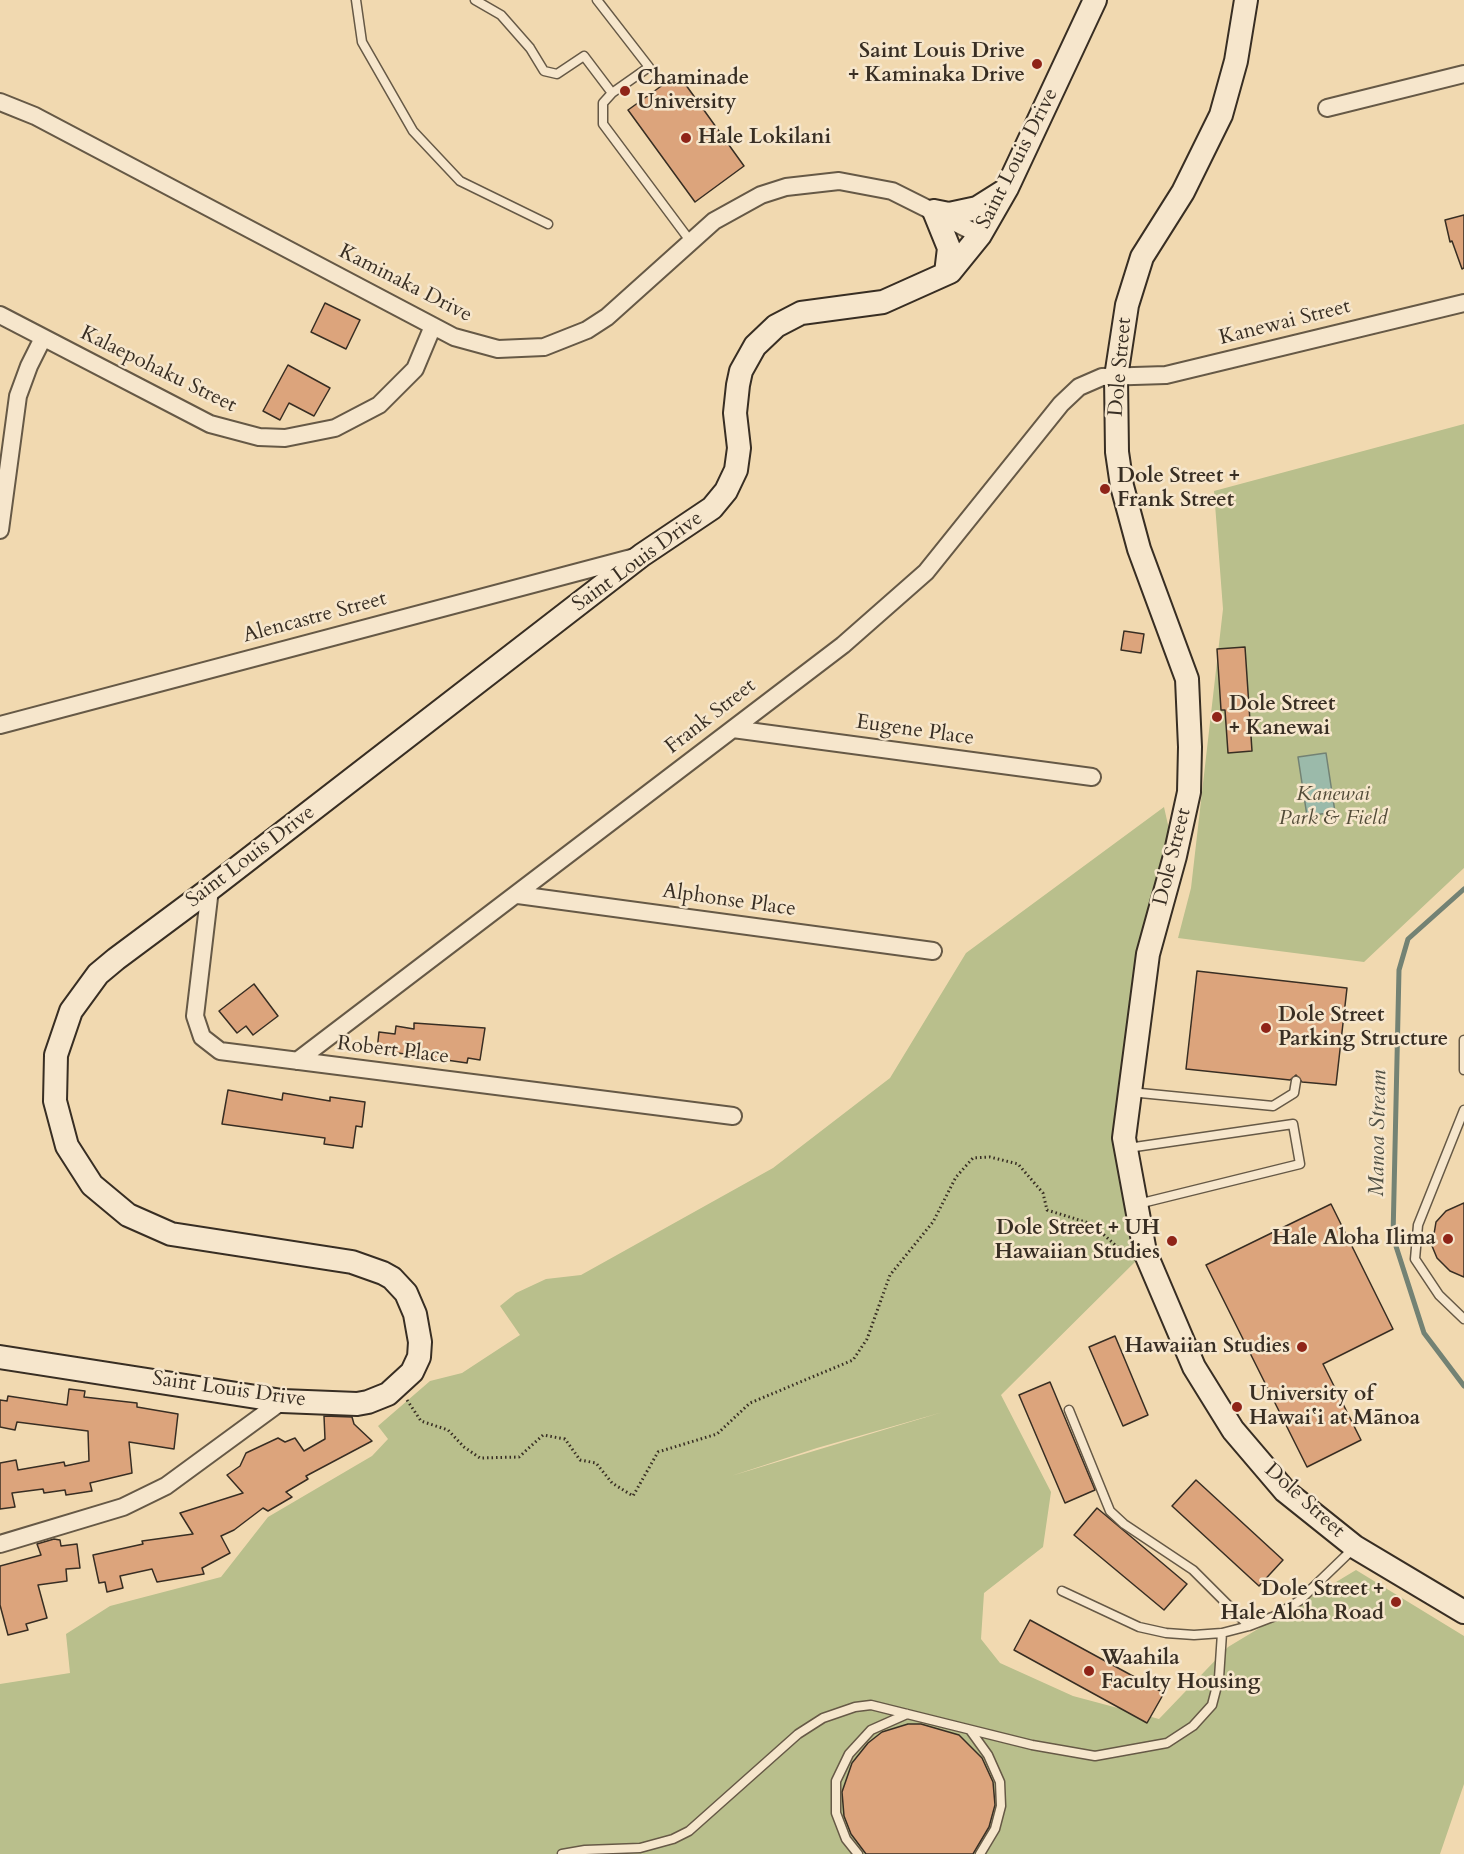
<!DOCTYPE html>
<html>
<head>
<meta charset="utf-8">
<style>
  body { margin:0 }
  canvas { display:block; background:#f1d9b0 }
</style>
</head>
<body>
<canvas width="1464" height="1854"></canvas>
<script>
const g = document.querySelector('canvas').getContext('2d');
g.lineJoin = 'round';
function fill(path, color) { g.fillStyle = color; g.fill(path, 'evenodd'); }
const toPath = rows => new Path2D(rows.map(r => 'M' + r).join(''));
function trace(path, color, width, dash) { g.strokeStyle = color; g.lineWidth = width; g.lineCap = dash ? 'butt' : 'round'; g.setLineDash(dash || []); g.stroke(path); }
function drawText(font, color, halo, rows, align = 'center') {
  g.font = font + ' Cardo,serif'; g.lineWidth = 5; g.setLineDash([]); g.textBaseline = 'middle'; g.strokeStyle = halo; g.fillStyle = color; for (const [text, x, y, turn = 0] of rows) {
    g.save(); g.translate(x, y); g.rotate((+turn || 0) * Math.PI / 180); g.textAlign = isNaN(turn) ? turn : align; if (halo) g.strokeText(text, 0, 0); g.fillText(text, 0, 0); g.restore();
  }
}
fill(toPath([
  [1464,424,1464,868,1364,962,1178,938,1191,888,1223,609,1214,491],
  [1164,807,1175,856,1124,1138,1145,1252,1001,1395,1051,1492,1043,1547,984,1593,981,1639,1000,1663,1073,1696,1159,1719,1228,1647,1356,1570,1464,1636,1464,1784,1440,1854,0,1854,0,1684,70,1673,66,1634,110,1606,221,1577,268,1517,372,1456,388,1439,378,1426,430,1381,462,1373,520,1335,500,1306,516,1293,546,1279,581,1275,773,1168,890,1078,966,953],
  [943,1412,731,1476,817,1448]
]), '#b9bf8c');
const water = toPath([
  [1326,753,1335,812,1307,816,1298,757,1326,753]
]);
fill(water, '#9bbaaa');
trace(water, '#738274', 1.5);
trace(toPath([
  [1464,889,1408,939,1399,970,1393,1237,1424,1333,1464,1386]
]), '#738274', 5);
const building = toPath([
  [678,74,744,166,695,202,628,110,678,74],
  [1464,215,1464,268,1462,269,1452,241,1450,242,1445,220,1464,215],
  [325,303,360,320,346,349,311,332,325,303],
  [288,365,330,388,314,416,289,403,280,420,263,411,288,365],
  [1124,631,1144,634,1141,653,1121,650,1124,631],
  [1245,647,1252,751,1228,753,1225,710,1221,710,1217,649,1245,647],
  [1197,971,1347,988,1336,1085,1302,1082,1296,1075,1290,1080,1186,1069,1197,971],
  [254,984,278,1016,253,1035,246,1026,237,1033,219,1011,254,984],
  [414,1023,485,1028,480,1060,468,1058,467,1063,377,1050,379,1032,395,1034,396,1026,414,1029,414,1023],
  [228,1090,282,1100,283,1093,330,1101,330,1097,365,1102,362,1127,356,1126,353,1148,324,1144,325,1138,222,1124,228,1090],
  [1464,1203,1464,1277,1450,1271,1437,1258,1432,1246,1436,1222,1446,1211,1464,1203],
  [1331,1204,1393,1329,1323,1364,1361,1440,1307,1467,1206,1265,1331,1204],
  [1115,1336,1148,1415,1123,1426,1089,1347,1115,1336],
  [1050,1382,1095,1490,1065,1503,1019,1395,1050,1382],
  [69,1389,85,1391,84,1397,137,1403,137,1407,178,1414,174,1449,129,1442,132,1473,90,1483,92,1491,66,1495,65,1490,44,1493,43,1489,12,1493,15,1507,0,1509,0,1463,16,1460,18,1470,64,1462,65,1466,89,1461,88,1431,17,1422,15,1430,0,1427,0,1400,7,1401,8,1396,67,1405,69,1389],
  [324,1416,352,1417,354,1424,372,1441,306,1476,308,1479,286,1492,292,1497,268,1511,263,1508,234,1530,221,1536,230,1553,202,1568,204,1574,157,1582,152,1569,120,1576,123,1588,107,1592,105,1582,99,1583,93,1555,143,1544,142,1541,193,1534,180,1513,243,1493,227,1475,240,1466,246,1453,278,1438,285,1442,295,1438,304,1451,325,1439,324,1416],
  [1196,1480,1283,1560,1259,1586,1172,1506,1196,1480],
  [1097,1508,1187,1584,1164,1610,1074,1535,1097,1508],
  [54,1539,60,1540,61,1546,77,1544,80,1568,66,1569,67,1581,38,1585,47,1618,26,1624,28,1630,8,1635,0,1605,0,1566,41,1555,37,1544,54,1539],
  [1030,1620,1164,1693,1147,1723,1014,1650,1030,1620],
  [908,1724,921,1724,959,1735,982,1758,993,1782,995,1805,989,1827,973,1854,866,1854,851,1834,844,1816,842,1792,852,1763,868,1743,882,1732,908,1724]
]);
fill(building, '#dca47c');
trace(building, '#382e23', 1.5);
const lane = toPath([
  [356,0,362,42,413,131,460,181,548,224],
  [475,0,501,15,530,48,544,71,557,74,584,56,612,93],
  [597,0,649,67,612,93,603,103,603,124,691,242],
  [1464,1040,1464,1070],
  [1130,1092,1273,1106,1294,1093,1296,1081],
  [1464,1110,1418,1225,1415,1259,1439,1295,1464,1319],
  [1128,1148,1293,1124,1300,1164,1138,1204],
  [1069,1410,1110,1511,1124,1524,1193,1570,1249,1626],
  [1062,1591,1139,1627,1166,1633,1194,1635,1222,1633,1249,1626,1275,1616,1299,1601,1355,1547],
  [970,1730,988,1755,1000,1782,1001,1806,995,1829,980,1854],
  [562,1854,585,1850,640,1848,673,1839,689,1831,798,1734,823,1718,855,1707,871,1705,1032,1745,1095,1756,1167,1743,1193,1726,1212,1705,1219,1678,1222,1633],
  [858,1854,846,1839,836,1813,836,1781,849,1754,871,1730,907,1714]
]);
const street = toPath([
  [0,102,35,116,454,337,498,349,544,347,587,330,607,317,714,221,761,195,786,187,839,181,892,191,980,235],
  [1327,108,1464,74],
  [0,315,210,424,259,437,285,438,335,428,379,405,415,369,433,326],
  [0,530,18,396,29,366,43,338],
  [0,725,635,557],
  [733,729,1092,777],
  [210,889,195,1016,202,1037,220,1051,733,1116],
  [518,895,933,951],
  [297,1061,843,645,926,572,1061,404,1079,387,1102,377,1166,375,1464,303],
  [0,1544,123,1507,166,1486,282,1401]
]);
const secondary = toPath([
  [1246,0,1236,61,1221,115,1183,192,1142,257,1127,305,1116,377,1117,452,1122,486,1139,549,1187,679,1190,747,1189,792,1175,856,1148,954,1124,1138,1145,1252,1194,1367,1233,1430,1285,1491,1355,1547,1464,1612],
  [934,211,949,214,977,208,1004,191],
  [934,211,949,248,946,273],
  [0,1357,282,1401,357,1404,368,1402,388,1394,412,1372,419,1357,420,1342,415,1314,406,1293,392,1278,383,1273,352,1262,171,1234,128,1215,92,1185,67,1146,55,1101,56,1055,71,1011,98,974,116,959,210,889,642,555,712,508,726,491,736,470,739,448,735,413,738,385,741,371,755,346,776,326,801,313,883,302,950,272,980,235,1007,188,1095,0]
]);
trace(lane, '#665946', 11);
trace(street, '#665946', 20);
trace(secondary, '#382e23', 26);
trace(toPath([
  [407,1400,421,1421,448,1430,464,1447,480,1458,519,1457,543,1435,565,1439,580,1460,596,1463,612,1483,633,1496,658,1452,717,1434,750,1403,853,1360,867,1339,890,1275,933,1222,956,1177,973,1158,990,1157,1018,1164,1043,1193,1047,1210,1092,1224,1124,1253]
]), '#382e23', 3, [1.5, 3]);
trace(lane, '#f6e6cc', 8);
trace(street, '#f6e6cc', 16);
trace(secondary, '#f6e6cc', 22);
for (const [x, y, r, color] of [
  [1037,64,6,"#8f2418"],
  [625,91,6,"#8f2418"],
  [686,138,6,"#8f2418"],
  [1105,489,6,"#8f2418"],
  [1217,717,6,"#8f2418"],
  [1266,1028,6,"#8f2418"],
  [1448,1239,6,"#8f2418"],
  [1172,1241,6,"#8f2418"],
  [1302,1347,6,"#8f2418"],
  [1237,1407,6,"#8f2418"],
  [1396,1602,6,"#8f2418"],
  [1089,1671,6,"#8f2418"]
]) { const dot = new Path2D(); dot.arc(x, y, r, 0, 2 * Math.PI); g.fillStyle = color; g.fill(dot); trace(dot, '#f6e6cc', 2); }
drawText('bold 21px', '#382e23', '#f6e6cc', [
  ["Saint Louis Drive",1025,52,"right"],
  ["+ Kaminaka Drive",1025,76,"right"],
  ["Chaminade",637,79],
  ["University",637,103],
  ["Hale Lokilani",698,138],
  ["Dole Street +",1117,477],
  ["Frank Street",1117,501],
  ["Dole Street",1229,705],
  ["+ Kanewai",1229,729],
  ["Dole Street",1278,1016],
  ["Parking Structure",1278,1040],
  ["Dole Street + UH",1160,1229,"right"],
  ["Hawaiian Studies",1160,1253,"right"],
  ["Hale Aloha Ilima",1436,1239,"right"],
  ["Hawaiian Studies",1290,1347,"right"],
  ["University of",1249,1395],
  ["Hawaiʻi at Mānoa",1249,1419],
  ["Dole Street +",1384,1590,"right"],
  ["Hale Aloha Road",1384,1614,"right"],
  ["Waahila",1101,1659],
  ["Faculty Housing",1101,1683]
], 'left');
drawText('21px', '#382e23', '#f6e6cc', [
  ["Saint Louis Drive",1018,159,-63],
  ["Kaminaka Drive",405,284,27],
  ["Kanewai Street",1285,323,-14],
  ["Dole Street",1121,367,-85],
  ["Kalaepohaku Street",158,370,26],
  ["Saint Louis Drive",638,562,-36],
  ["Alencastre Street",315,618,-15],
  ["Frank Street",711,717,-38],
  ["Eugene Place",915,731,8],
  ["Saint Louis Drive",251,857,-37],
  ["Dole Street",1173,857,-76],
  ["Alphonse Place",729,901,8],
  ["Robert Place",393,1051,7],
  ["Saint Louis Drive",229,1390,8],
  ["Dole Street",1304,1501,42]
]);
drawText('italic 21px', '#524b38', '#f6e6cc', [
  ["Kanewai",1333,795],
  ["Park & Field",1333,819]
]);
drawText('italic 22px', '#515145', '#f6e6cc', [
  ["Manoa Stream",1379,1133,-89]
]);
</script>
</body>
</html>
